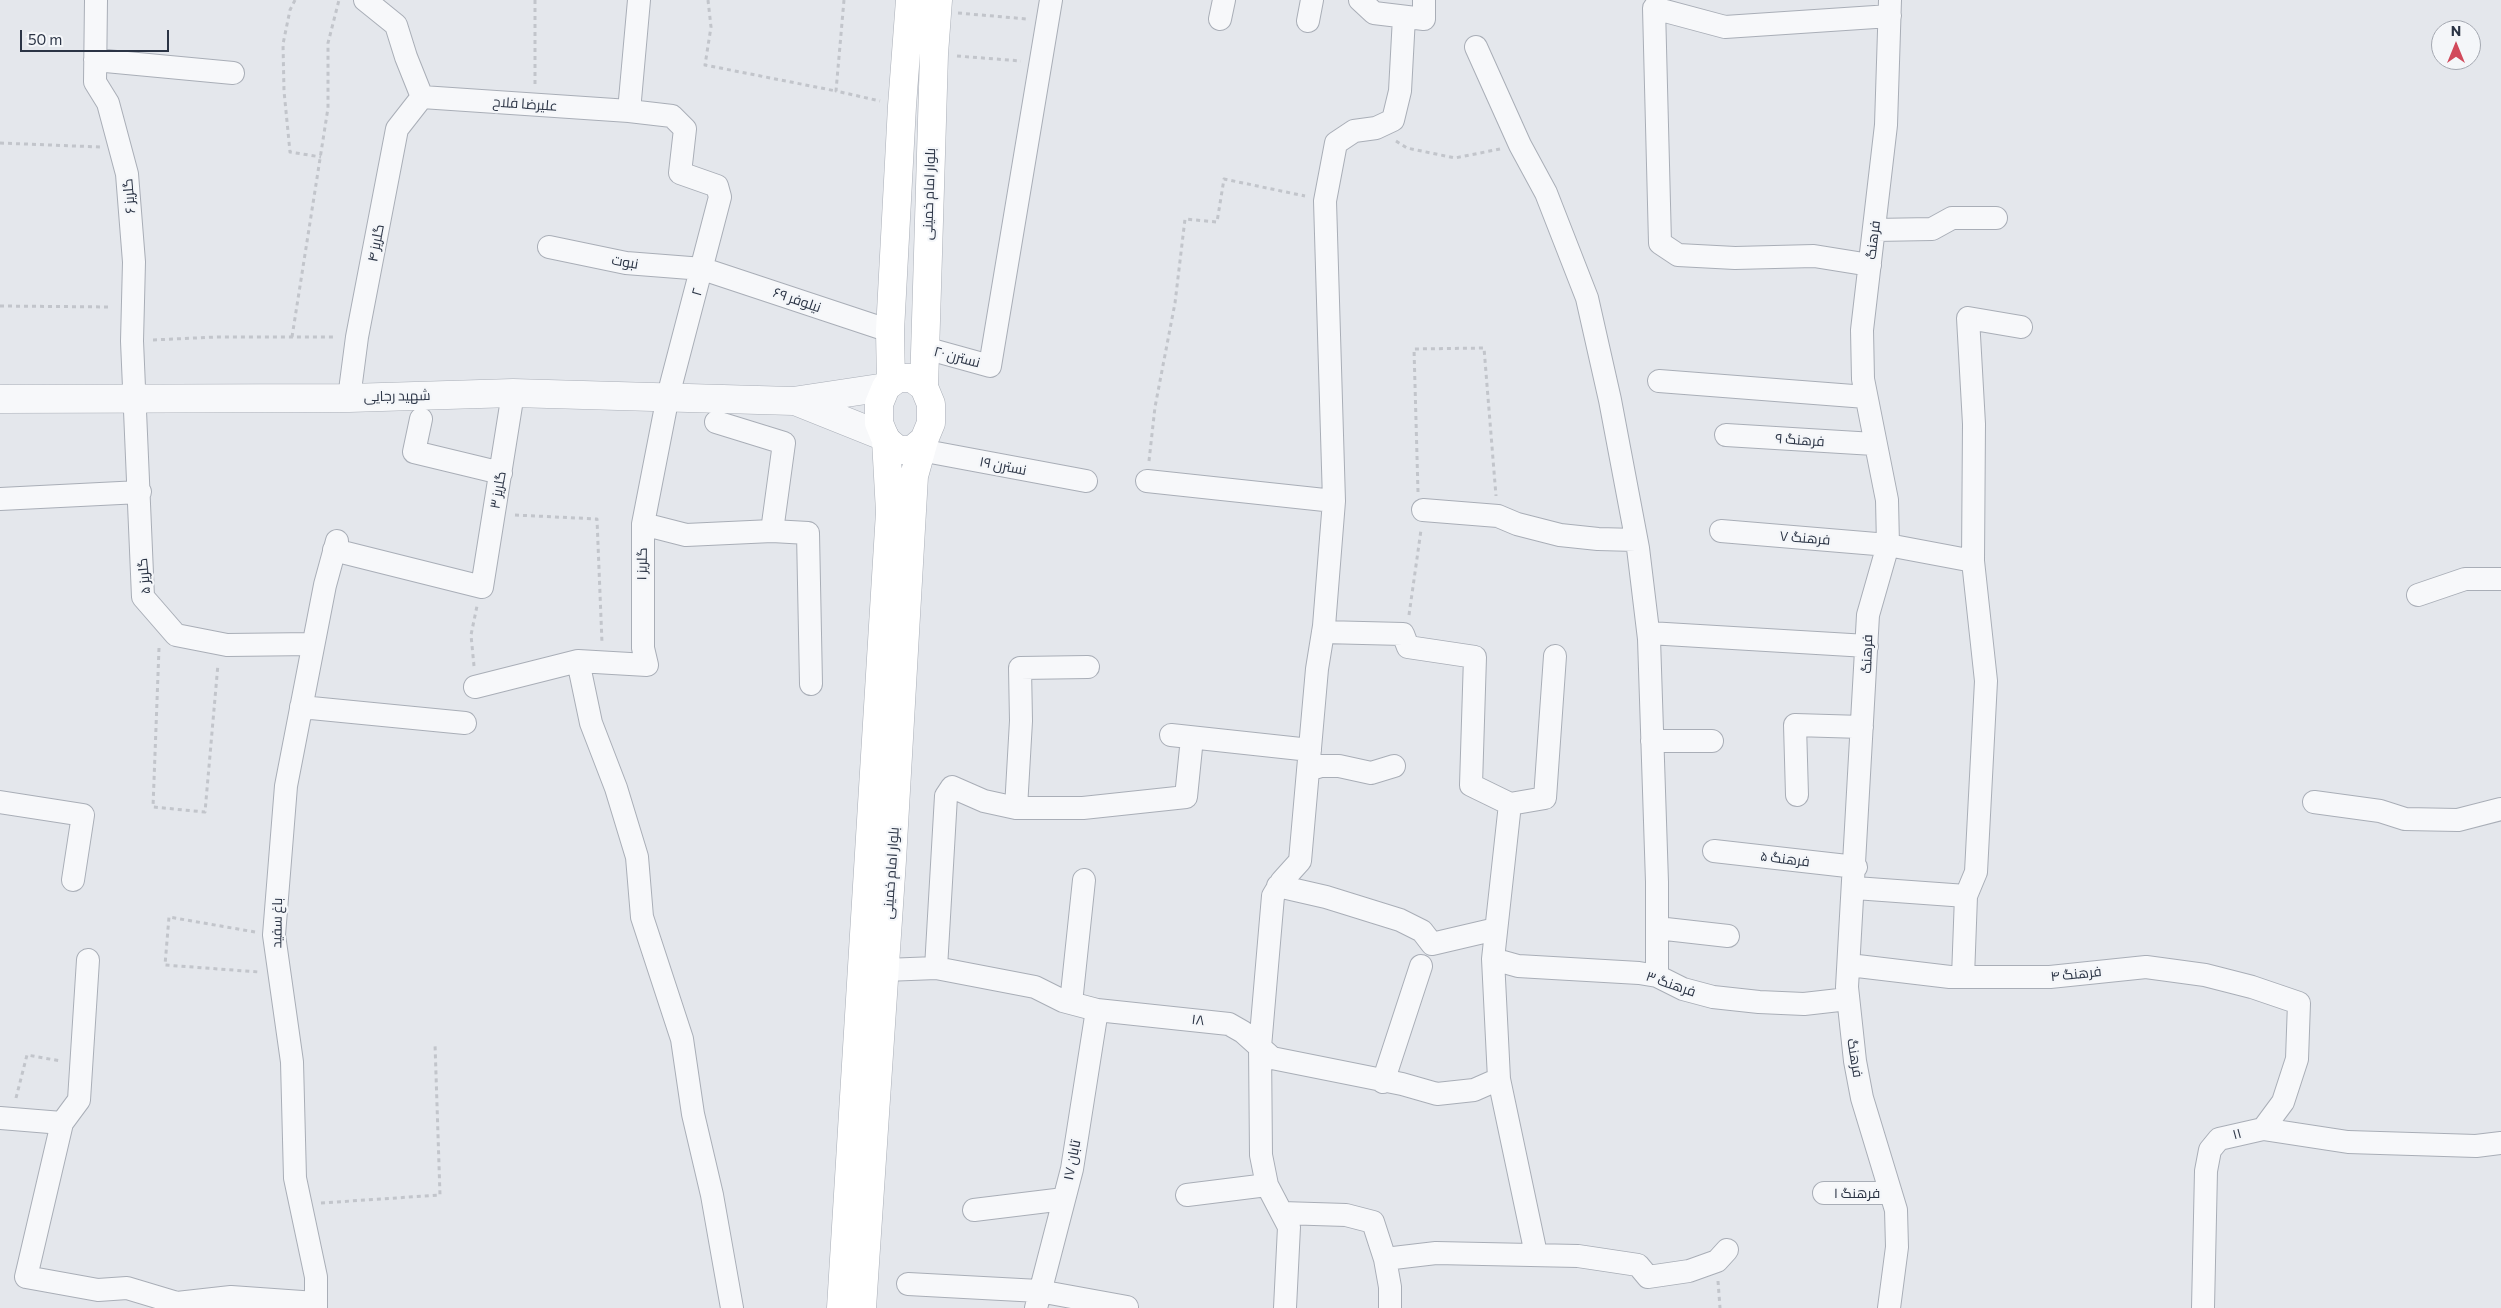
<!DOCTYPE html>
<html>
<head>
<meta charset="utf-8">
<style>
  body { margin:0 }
  #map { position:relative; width:2501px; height:1308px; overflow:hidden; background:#e4e7ec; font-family:Commissioner,sans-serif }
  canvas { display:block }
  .north { position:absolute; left:2431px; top:20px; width:50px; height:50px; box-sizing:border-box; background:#f4f6f9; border:1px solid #a4a8b1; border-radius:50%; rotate:0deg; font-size:14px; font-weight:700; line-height:20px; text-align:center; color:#2b3445 }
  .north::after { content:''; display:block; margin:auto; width:18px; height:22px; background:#d1495b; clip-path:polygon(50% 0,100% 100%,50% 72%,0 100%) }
  .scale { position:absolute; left:20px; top:30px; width:149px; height:22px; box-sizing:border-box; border:2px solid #2b3445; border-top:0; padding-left:6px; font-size:15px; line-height:18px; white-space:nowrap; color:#2b3445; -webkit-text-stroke:4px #f4f6f9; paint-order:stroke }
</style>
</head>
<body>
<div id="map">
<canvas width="2501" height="1308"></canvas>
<div class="north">N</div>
<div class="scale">50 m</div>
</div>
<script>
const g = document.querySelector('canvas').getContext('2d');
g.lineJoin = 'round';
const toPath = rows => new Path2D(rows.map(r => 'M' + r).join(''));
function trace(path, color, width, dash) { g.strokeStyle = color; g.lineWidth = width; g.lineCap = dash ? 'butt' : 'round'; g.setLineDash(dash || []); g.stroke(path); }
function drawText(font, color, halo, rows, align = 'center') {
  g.font = font + ' Commissioner,Cairo,sans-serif'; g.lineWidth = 4.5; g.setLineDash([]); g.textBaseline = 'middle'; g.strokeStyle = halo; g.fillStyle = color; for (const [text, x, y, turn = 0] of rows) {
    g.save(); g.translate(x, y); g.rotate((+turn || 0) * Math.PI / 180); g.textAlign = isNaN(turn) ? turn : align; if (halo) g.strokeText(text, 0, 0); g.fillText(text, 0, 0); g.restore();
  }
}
const minor = toPath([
  [96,0,95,82,108,103,127,174,134,262,132,341,143,597,176,635,227,645,313,644],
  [365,0,396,25,406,57,422,97],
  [1360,0,1374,13,1424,19,1424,0],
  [1220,19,1224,0],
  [1308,21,1312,0],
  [1476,47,1520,145,1546,193,1587,298,1610,400,1638,548,1649,639,1657,882,1657,976],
  [95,60,233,73],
  [422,97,629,111],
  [1874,230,1932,229,1952,218,1996,218],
  [549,247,626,263,703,269,890,331],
  [1870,265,1814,256,1735,258,1678,255,1660,243,1654,8,1725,27,1890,16],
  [925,348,990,366,1051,0],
  [1659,381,1866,397],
  [349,398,357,337,397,129,422,97],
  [421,419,414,452,501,473],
  [716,422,784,443,772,531],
  [1726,435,1874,444],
  [920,450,1086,481],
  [1147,481,1334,501],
  [0,499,140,492],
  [1423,510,1498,516,1517,524,1560,535,1598,539,1636,540],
  [643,524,686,535,772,531,808,533,811,684],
  [1721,531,1888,545,1973,561,1986,681,1976,872,1966,896,1963,977],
  [334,550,482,587,513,393],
  [1973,561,1974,424,1968,318,2021,327],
  [2418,595,2465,579,2501,579],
  [1323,632,1403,634,1408,647,1475,657,1471,785,1510,804,1493,959,1499,1079,1536,1254],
  [1649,633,1867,646],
  [578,661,591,723,616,788,637,857,642,917,682,1039,693,1114,712,1195,732,1308],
  [475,687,578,661,647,665,643,648,643,524,668,396,720,197,717,186,680,173,685,129,672,116,629,111,639,0],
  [301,707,465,723],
  [1171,735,1310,750],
  [1652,741,1712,741],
  [1308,770,1321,766,1339,766,1371,773,1394,766],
  [1797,795,1795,725,1862,727],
  [0,802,83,815,73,880],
  [2314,802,2380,811,2405,819,2458,820,2501,809],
  [1510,804,1545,798,1555,656],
  [1016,808,1021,721,1020,668,1088,667],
  [1714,851,1856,867],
  [1278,886,1326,897,1400,920,1422,931,1432,944,1496,929],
  [1855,888,1966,896],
  [1657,928,1728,936],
  [1493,959,1518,966,1639,973,1657,976,1683,989,1713,997,1759,1002,1804,1004,1848,999],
  [88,960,79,1100,62,1123,26,1277,98,1290,127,1288,177,1303,231,1297,316,1303],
  [1849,965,1950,977,2050,977,2146,967,2205,975,2252,987,2299,1003,2297,1059,2283,1102,2263,1129,2219,1139,2210,1150,2206,1171,2203,1308],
  [936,968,946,796,952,787,984,801,1016,808,1083,808,1186,797,1192,738],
  [885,970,936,968,1035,987,1063,1001,1097,1010,1229,1024,1243,1032,1272,1058,1402,1084,1437,1094,1474,1090,1499,1079],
  [1071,1003,1084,880],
  [1383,1082,1421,966],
  [0,1118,62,1123],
  [2263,1129,2348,1142,2476,1146,2501,1143],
  [1824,1193,1890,1193],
  [1187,1195,1267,1185],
  [974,1210,1064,1199],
  [1282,1213,1346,1215,1373,1222,1385,1259,1390,1287,1390,1308],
  [1385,1259,1436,1253,1578,1256,1638,1265,1648,1277,1689,1271,1717,1261,1727,1250],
  [908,1284,1039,1291,1127,1307],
  [316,1308,316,1277,295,1178,292,1062,274,935,286,786,325,585,337,541],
  [1036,1308,1072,1169,1097,1010],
  [1285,1308,1289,1227,1267,1185,1261,1155,1260,1047,1273,896,1282,881,1300,861,1317,669,1324,626,1334,501,1325,201,1336,143,1354,131,1376,128,1393,120,1400,91,1404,17],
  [1889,1308,1897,1247,1896,1210,1862,1098,1855,1061,1847,987,1868,615,1888,545,1887,500,1863,379,1862,330,1886,125,1890,0]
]);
const tertiary = toPath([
  [0,399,349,398,513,393,793,401,886,387],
  [795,401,885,437]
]);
const secondary = toPath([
  [898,378,912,378,924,387,931,404,931,423,924,440,912,450,898,450,886,440,879,423,879,404,886,387,898,378],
  [891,383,890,331,902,106,910,0],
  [924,387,934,54,938,0],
  [841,1308,890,512,886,440],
  [862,1308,892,860,914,476,924,440]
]);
trace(minor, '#a9aeb7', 24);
trace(tertiary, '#a9aeb7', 29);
trace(secondary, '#a9aeb7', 29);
trace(toPath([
  [295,0,290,10,283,44,284,91,290,152,321,157],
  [708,0,711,27,705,65,836,91],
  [844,0,836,91,880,101],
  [958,13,1027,19],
  [957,56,1021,61],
  [535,84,535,0],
  [1396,141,1407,148,1455,158,1500,149],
  [0,143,100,147],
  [0,306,112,307],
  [292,337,328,108,328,43,339,0],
  [153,340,216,337,336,337],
  [1149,461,1155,407,1175,303,1185,219,1217,222,1224,179,1305,196],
  [1418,492,1414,349,1484,348,1496,496],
  [515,515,597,519,602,643],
  [1409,615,1421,530],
  [159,648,153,807,205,812,218,664],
  [474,666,471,635,477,606],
  [255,932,169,917,165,965,259,972],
  [16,1098,27,1055,61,1061],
  [321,1203,440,1195,435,1044],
  [1718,1281,1720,1308]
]), '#c2c5cb', 3, [4, 4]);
trace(minor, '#f7f8fa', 22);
trace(tertiary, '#f7f8fa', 28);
trace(secondary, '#fff', 28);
drawText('14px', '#2b3445', '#f4f6f9', [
  ["علیرضا فلاح",525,104,4],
  ["بلوار امام خمینی",929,194,-88],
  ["گلریز ۶",129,196,-95],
  ["فرهنگ",1873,240,-83],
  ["گلریز ۴",376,243,-79],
  ["نبوت",625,262,10],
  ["۲",697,292,-74],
  ["نیلوفر ۶۹",797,300,19],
  ["نسترن ۲۰",957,357,15],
  ["شهید رجایی",397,396,-1],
  ["فرهنگ ۹",1800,440,4],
  ["نسترن ۱۹",1003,466,11],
  ["گلریز ۳",498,490,-80],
  ["فرهنگ ۷",1805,538,5],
  ["گلریز ۱",642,564,-89],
  ["گلریز ۵",144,576,-95],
  ["فرهنگ",1867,654,-88],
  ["فرهنگ ۵",1785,859,7],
  ["بلوار امام خمینی",891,873,-86],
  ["باغ سفید",277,923,-89],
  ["فرهنگ ۴",2076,974,-6],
  ["فرهنگ ۳",1671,984,19],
  ["۱۸",1198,1020,7],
  ["فرهنگ",1855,1058,81],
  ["۱۱",2237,1134,-15],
  ["تابان ۱۷",1072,1160,-79],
  ["فرهنگ ۱",1857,1193]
]);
</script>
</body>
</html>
